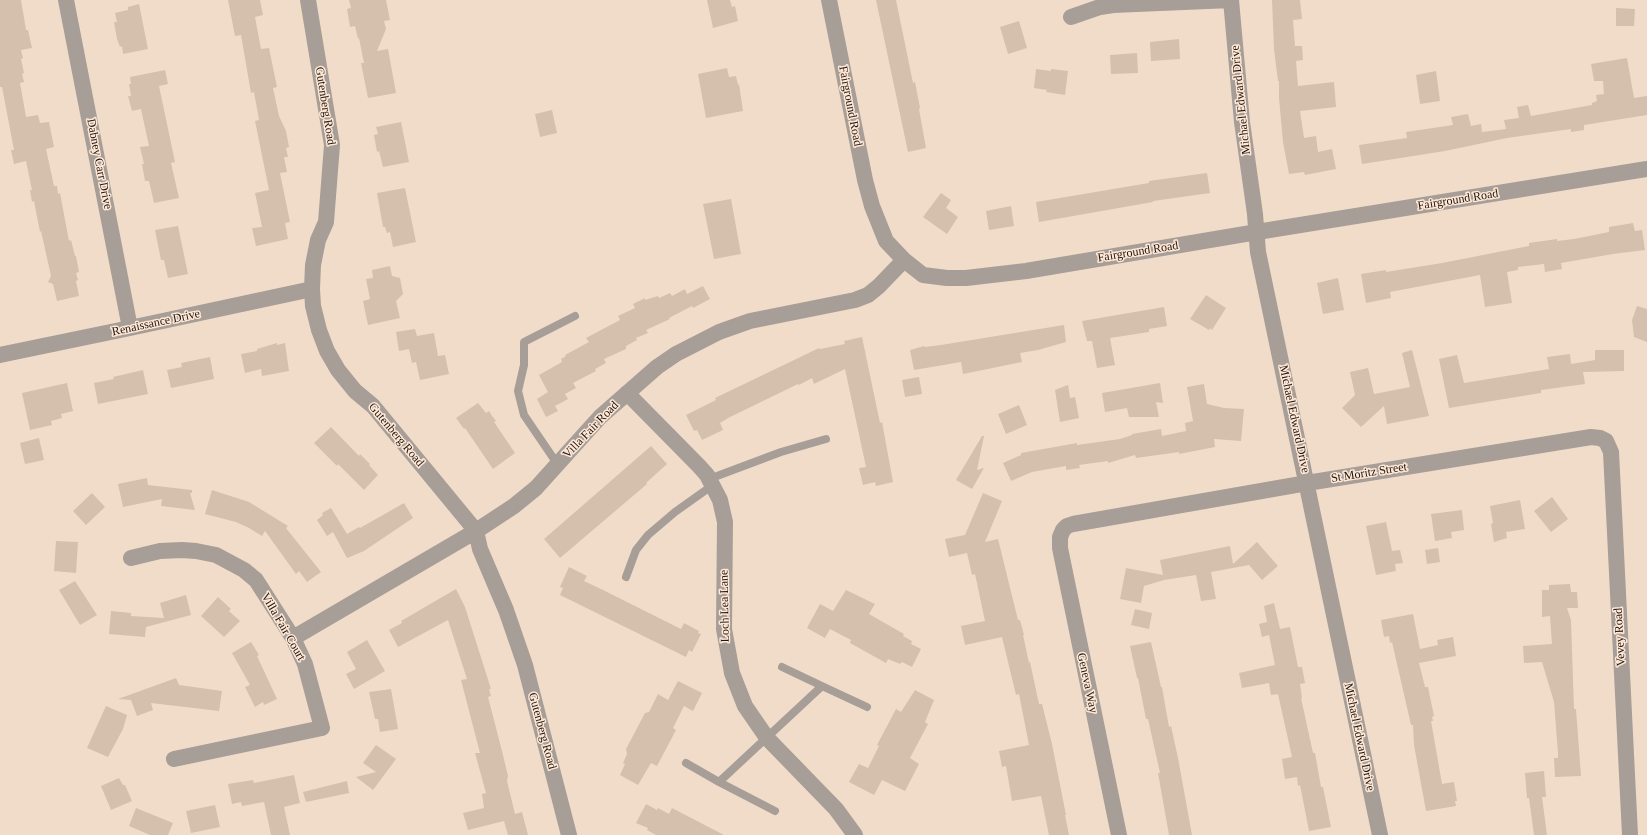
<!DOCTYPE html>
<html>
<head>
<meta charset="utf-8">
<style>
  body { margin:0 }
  canvas { display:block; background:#f1dbc9 }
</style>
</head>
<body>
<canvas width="1647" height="835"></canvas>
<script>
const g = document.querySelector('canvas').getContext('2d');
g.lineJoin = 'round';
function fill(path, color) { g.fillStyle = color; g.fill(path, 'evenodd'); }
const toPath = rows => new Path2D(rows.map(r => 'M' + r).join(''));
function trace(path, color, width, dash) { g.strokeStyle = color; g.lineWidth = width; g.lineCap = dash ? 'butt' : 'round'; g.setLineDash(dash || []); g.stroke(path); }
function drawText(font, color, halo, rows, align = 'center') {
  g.font = font + ' "Times New Roman",serif'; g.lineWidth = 3; g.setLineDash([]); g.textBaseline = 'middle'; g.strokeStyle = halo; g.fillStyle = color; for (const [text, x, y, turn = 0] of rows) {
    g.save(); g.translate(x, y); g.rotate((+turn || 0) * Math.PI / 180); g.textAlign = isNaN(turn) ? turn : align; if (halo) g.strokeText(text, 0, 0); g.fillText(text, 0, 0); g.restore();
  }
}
fill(toPath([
  [0,0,21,0,26,30,28,30,32,48,21,50,23,58,21,59,24,73,22,74,24,82,20,83,26,117,38,115,40,123,49,122,54,147,46,149,54,186,57,186,58,194,60,193,69,241,71,240,75,256,76,256,79,272,76,273,78,280,76,281,79,296,57,301,53,284,48,282,51,276,41,231,40,232,34,201,32,202,30,190,32,190,26,161,14,164,11,150,14,150,2,87,0,87],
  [228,0,260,0,263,15,255,17,261,49,269,48,277,87,273,88,279,116,286,131,289,147,286,148,288,157,284,157,287,172,280,173,290,222,285,223,288,239,256,246,252,228,262,227,255,193,269,190,255,121,259,120,254,92,251,93,241,35,235,36],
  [349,0,386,0,390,20,384,21,386,29,377,51,388,49,396,93,368,98,361,63,364,63,359,38,358,39,355,26,350,27,347,9,351,8],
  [707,0,730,0,732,7,735,6,738,21,713,28],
  [876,0,896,0,913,83,915,82,920,108,919,109,926,148,908,152],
  [1272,0,1300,0,1302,19,1293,20,1295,46,1302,46,1303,60,1296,61,1298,86,1334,82,1336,107,1300,111,1304,138,1316,136,1318,152,1332,149,1336,169,1305,175,1304,172,1289,174,1283,142,1279,98,1279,81,1278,81,1274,49],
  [139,4,148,49,123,54,122,46,120,47,117,39,114,22,117,22,115,13,128,10,128,7],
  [1616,8,1635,9,1634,26,1616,26],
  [1019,21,1027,48,1008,54,1000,27],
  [1179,39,1180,59,1151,61,1150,42],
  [1137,53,1138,73,1111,74,1110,55],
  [1627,58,1634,98,1647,96,1647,115,1584,125,1584,130,1571,132,1571,129,1507,138,1445,151,1362,164,1359,145,1407,138,1406,132,1453,125,1451,117,1468,114,1471,126,1481,124,1482,132,1506,129,1504,120,1519,118,1517,107,1528,105,1531,116,1592,105,1592,103,1597,101,1596,95,1604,94,1603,81,1594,81,1591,64],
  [727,68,729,77,736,76,738,85,739,84,743,111,706,118,698,74],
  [1036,69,1051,71,1051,69,1068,71,1065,95,1046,92,1047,90,1034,88],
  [165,70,168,84,159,86,175,162,171,163,179,198,154,203,149,181,145,181,142,164,144,164,140,147,149,146,141,109,132,111,128,96,131,96,129,84,131,84,130,77],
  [1436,71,1440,101,1420,104,1416,75],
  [552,110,557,133,540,137,535,114],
  [401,122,409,162,383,167,379,151,377,152,374,135,378,134,376,127],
  [1207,173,1210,193,1153,201,1153,202,1039,222,1036,202,1149,183,1149,181],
  [405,188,416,242,393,247,390,232,387,233,385,227,383,227,377,193],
  [941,193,951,200,946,208,958,217,947,234,923,217],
  [731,199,741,254,714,259,703,204],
  [1011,206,1014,226,989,230,986,211],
  [1633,223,1635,231,1642,230,1645,250,1613,254,1561,263,1562,269,1545,272,1544,264,1518,267,1518,270,1507,272,1512,303,1485,307,1480,275,1390,292,1391,298,1366,303,1361,274,1386,270,1386,272,1442,263,1529,246,1529,243,1557,239,1557,241,1574,239,1609,232,1609,227],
  [178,226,188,274,168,278,164,260,161,260,155,230],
  [390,266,392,276,400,278,403,294,396,301,400,318,368,325,363,301,370,299,366,279,373,278,372,270],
  [1338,278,1344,310,1323,314,1317,283],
  [703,286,710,299,693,308,692,306,669,318,670,319,646,330,648,333,636,338,637,340,626,346,626,349,604,359,606,363,595,369,596,371,573,383,576,388,565,394,568,399,555,406,558,411,546,417,537,399,548,392,539,375,562,362,561,359,566,356,565,355,589,342,586,338,620,320,618,316,635,308,633,304,645,298,645,300,658,296,659,298,670,293,672,296,685,289,687,294],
  [1206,295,1226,308,1212,330,1210,328,1209,330,1190,319],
  [1637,306,1647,309,1647,342,1634,337,1632,320],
  [1164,307,1167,326,1149,329,1149,332,1110,338,1115,365,1097,368,1092,341,1087,341,1082,321],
  [1064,325,1066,342,1038,350,1020,353,1022,362,963,374,961,362,914,370,910,350,924,346,925,347,941,345],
  [415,329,417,336,434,333,438,356,445,355,449,374,420,380,416,362,412,363,409,349,399,351,396,332],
  [862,337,880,423,882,422,893,482,876,486,875,482,863,485,859,468,866,467,845,369,814,384,812,378,799,385,798,384,730,417,720,423,723,430,702,440,697,430,694,431,686,415,716,400,715,398,819,348,820,349,845,344,844,341],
  [277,343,277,345,285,343,289,371,262,376,261,369,245,373,241,354,257,351,257,349],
  [1412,350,1429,416,1387,424,1384,406,1361,427,1342,408,1355,395,1350,372,1368,368,1374,394,1410,387,1402,353],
  [1595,350,1624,350,1624,371,1583,372,1585,384,1541,390,1541,393,1449,408,1439,359,1457,355,1464,383,1549,369,1547,357,1570,354,1571,364,1595,360],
  [210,357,214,379,171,388,167,370,182,367,181,363],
  [143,370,148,394,98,404,94,383,114,379,113,377],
  [919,377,922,394,905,397,902,380],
  [67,383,73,411,61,414,62,418,51,421,52,425,30,430,22,393],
  [1160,383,1163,403,1156,402,1159,417,1129,417,1127,408,1105,412,1102,393],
  [1204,384,1207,404,1224,408,1244,409,1241,441,1214,439,1215,447,1179,454,1179,452,1136,458,1135,455,1108,463,1108,461,1079,465,1080,468,1066,470,1066,466,1032,472,1011,481,1003,463,1021,455,1021,453,1077,443,1077,445,1120,439,1132,435,1132,434,1161,429,1162,436,1186,431,1185,423,1193,421,1187,387],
  [1068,385,1070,398,1075,397,1079,418,1060,422,1055,390],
  [478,403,486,413,489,411,492,416,496,421,494,422,515,453,493,469,465,428,464,429,456,418],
  [1019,405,1027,425,1006,434,998,414],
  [331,427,359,456,360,454,370,464,369,465,378,475,364,490,338,464,337,466,314,443],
  [982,436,984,436,977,470,984,468,972,489,956,480],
  [39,438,44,460,25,464,20,443],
  [651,446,667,464,646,483,647,484,560,558,544,539],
  [147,478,148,485,192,490,192,493,190,493,195,510,161,506,162,499,123,507,118,484],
  [212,490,249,502,288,526,286,528,321,572,307,582,299,571,296,574,265,531,262,536,249,528,236,522,205,514],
  [92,493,105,507,86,525,73,511],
  [983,493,1002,501,985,542,998,539,1018,620,1020,620,1024,635,1023,635,1029,663,1030,662,1039,704,1042,704,1052,744,1066,815,1065,815,1069,835,1049,835,1041,796,1012,801,1006,766,1002,767,999,751,1029,745,1019,694,1016,695,1002,637,965,645,961,626,985,621,975,574,972,575,967,553,949,557,945,539,965,535],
  [1552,497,1568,519,1551,532,1534,511],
  [1520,500,1525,529,1506,532,1507,538,1494,542,1491,524,1493,523,1490,506],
  [404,503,413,518,364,551,347,558,333,532,327,536,317,520,323,515,322,513,331,508,347,534,359,527,360,528],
  [1462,510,1464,530,1451,532,1452,538,1435,541,1431,514],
  [1386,522,1392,551,1400,550,1403,563,1395,564,1396,571,1376,575,1366,526],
  [56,541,78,542,76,573,54,571],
  [1257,542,1278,566,1262,580,1249,565,1211,572,1216,599,1201,601,1196,575,1164,580,1144,586,1141,603,1120,599,1126,568,1163,575,1160,560,1230,546,1233,564],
  [1438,548,1440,562,1427,564,1425,550],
  [569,567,587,576,584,581,601,589,681,629,684,623,699,631,698,633,701,634,692,652,689,650,686,657,560,595,563,588,560,587],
  [75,581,97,615,80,625,59,590],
  [1570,584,1571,592,1577,592,1578,608,1567,608,1571,620,1574,709,1576,709,1581,776,1555,777,1554,758,1558,758,1558,753,1554,702,1542,662,1524,663,1523,646,1552,644,1550,616,1542,617,1542,590,1549,590,1549,585],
  [456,589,465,607,491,689,489,689,491,696,488,697,502,751,508,776,507,781,515,814,522,812,528,835,508,835,504,821,468,830,463,813,484,808,482,794,486,793,475,753,480,753,461,680,467,679,448,620,398,647,389,630,402,623,401,621],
  [846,590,875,604,869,614,904,634,903,636,912,641,911,644,921,649,912,667,902,662,900,664,888,659,886,663,850,643,851,640,830,629,825,638,807,628,820,604,833,611],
  [186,595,191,615,146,627,145,637,109,634,111,611,131,613,131,616,164,618,160,603],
  [218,597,231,609,229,611,240,621,224,637,201,616],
  [1274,603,1280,629,1290,627,1298,667,1302,667,1305,683,1300,684,1302,698,1301,698,1313,753,1315,753,1321,787,1323,787,1331,827,1309,831,1300,785,1298,786,1297,777,1285,779,1282,759,1292,757,1278,694,1271,695,1269,683,1242,688,1239,673,1275,665,1269,635,1262,637,1259,624,1267,622,1264,606],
  [1135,609,1152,613,1149,629,1131,625],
  [1413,614,1420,649,1438,645,1437,640,1453,637,1456,656,1419,663,1425,687,1428,687,1434,716,1432,717,1433,721,1431,721,1442,784,1454,782,1457,801,1455,801,1456,806,1426,811,1414,745,1413,725,1411,725,1392,642,1390,643,1389,636,1384,637,1381,620],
  [367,640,385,671,354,689,346,674,356,669,347,652],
  [251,642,259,655,257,656,277,699,264,705,263,702,255,707,245,687,250,685,232,653],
  [1151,642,1161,687,1162,687,1169,727,1171,726,1178,758,1192,835,1169,835,1158,773,1160,773,1148,719,1146,719,1138,678,1137,678,1130,646],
  [176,678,179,685,222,691,219,711,151,703,153,710,137,716,131,700,118,699],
  [678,681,702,693,693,711,684,706,673,728,676,730,657,766,651,763,638,785,620,775,625,764,623,763,627,754,626,749,645,713,649,712,658,694,668,700],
  [391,689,398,729,380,732,378,719,375,719,369,692],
  [915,690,934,700,925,722,928,724,910,758,919,764,905,791,882,780,874,795,849,782,859,764,868,768,879,746,877,745,896,709,901,712],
  [106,706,127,715,123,729,108,757,87,748],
  [376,745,396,759,373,790,356,777,376,772,363,763],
  [1544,771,1546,797,1542,797,1547,835,1534,835,1529,798,1527,798,1525,773],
  [294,775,300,803,284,807,290,835,271,835,264,802,242,806,241,802,232,804,228,784,253,780,254,783],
  [119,778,123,785,125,785,132,801,111,810,101,786],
  [347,781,349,793,306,802,303,792],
  [646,804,657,810,658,808,669,814,672,808,724,835,656,835,647,830,648,828,636,823],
  [215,805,220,827,191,833,186,811],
  [136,808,173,823,168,835,150,835,129,826]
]), '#d5c0ae');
trace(toPath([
  [558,465,524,415,518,391,524,365,524,342,575,316],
  [709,479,781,452,826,439],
  [626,577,636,550,648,535,675,512,713,485],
  [782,667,822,686],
  [686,763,719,782,822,686,867,707],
  [719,782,775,811]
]), '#a79e97', 8);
trace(toPath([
  [66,0,130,328],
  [308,0,332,145,326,222,318,240,313,265,312,289,313,306,319,330,327,351,338,370,355,391,373,406,476,531,480,549,506,610,525,665,569,835],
  [829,0,865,180,872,206,886,241,904,260,923,275,947,278,966,278,1026,271,1257,232,1647,169],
  [1231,0,1242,122,1255,214,1258,252,1380,835],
  [1071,17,1100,7,1113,5,1231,0],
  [0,355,130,328,312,289],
  [627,393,699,466,707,475,720,500,725,522,724,629,732,673,745,706,767,738,836,809,855,835],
  [131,558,160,551,182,550,196,551,216,555,244,570,256,580,293,638,305,664,322,728,174,759],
  [293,638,476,531,514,506,536,488,600,417,657,367,676,354,719,332,750,321,855,300,868,295,879,286,904,260],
  [1119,835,1060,548,1060,537,1063,530,1067,526,1073,524,1307,483,1591,437,1600,438,1606,441,1611,452,1630,835]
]), '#a79e97', 16);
drawText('12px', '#1d150f', '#ffe8d6', [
  ["Michael Edward Drive",1241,100,-96],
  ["Gutenberg Road",325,106,81],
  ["Fairground Road",850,106,79],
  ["Dabney Carr Drive",99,164,79],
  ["Fairground Road",1458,200,-9],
  ["Fairground Road",1138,252,-9],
  ["Renaissance Drive",156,323,-12],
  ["Michael Edward Drive",1294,419,78],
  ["Villa Fair Road",591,430,-46],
  ["Gutenberg Road",396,435,50],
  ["St Moritz Street",1369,473,-9],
  ["Loch Lea Lane",725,606,-91],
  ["Villa Fair Court",283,627,60],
  ["Vevey Road",1620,637,-93],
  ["Geneva Way",1087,683,78],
  ["Gutenberg Road",542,731,75],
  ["Michael Edward Drive",1359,737,78]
]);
</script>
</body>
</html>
